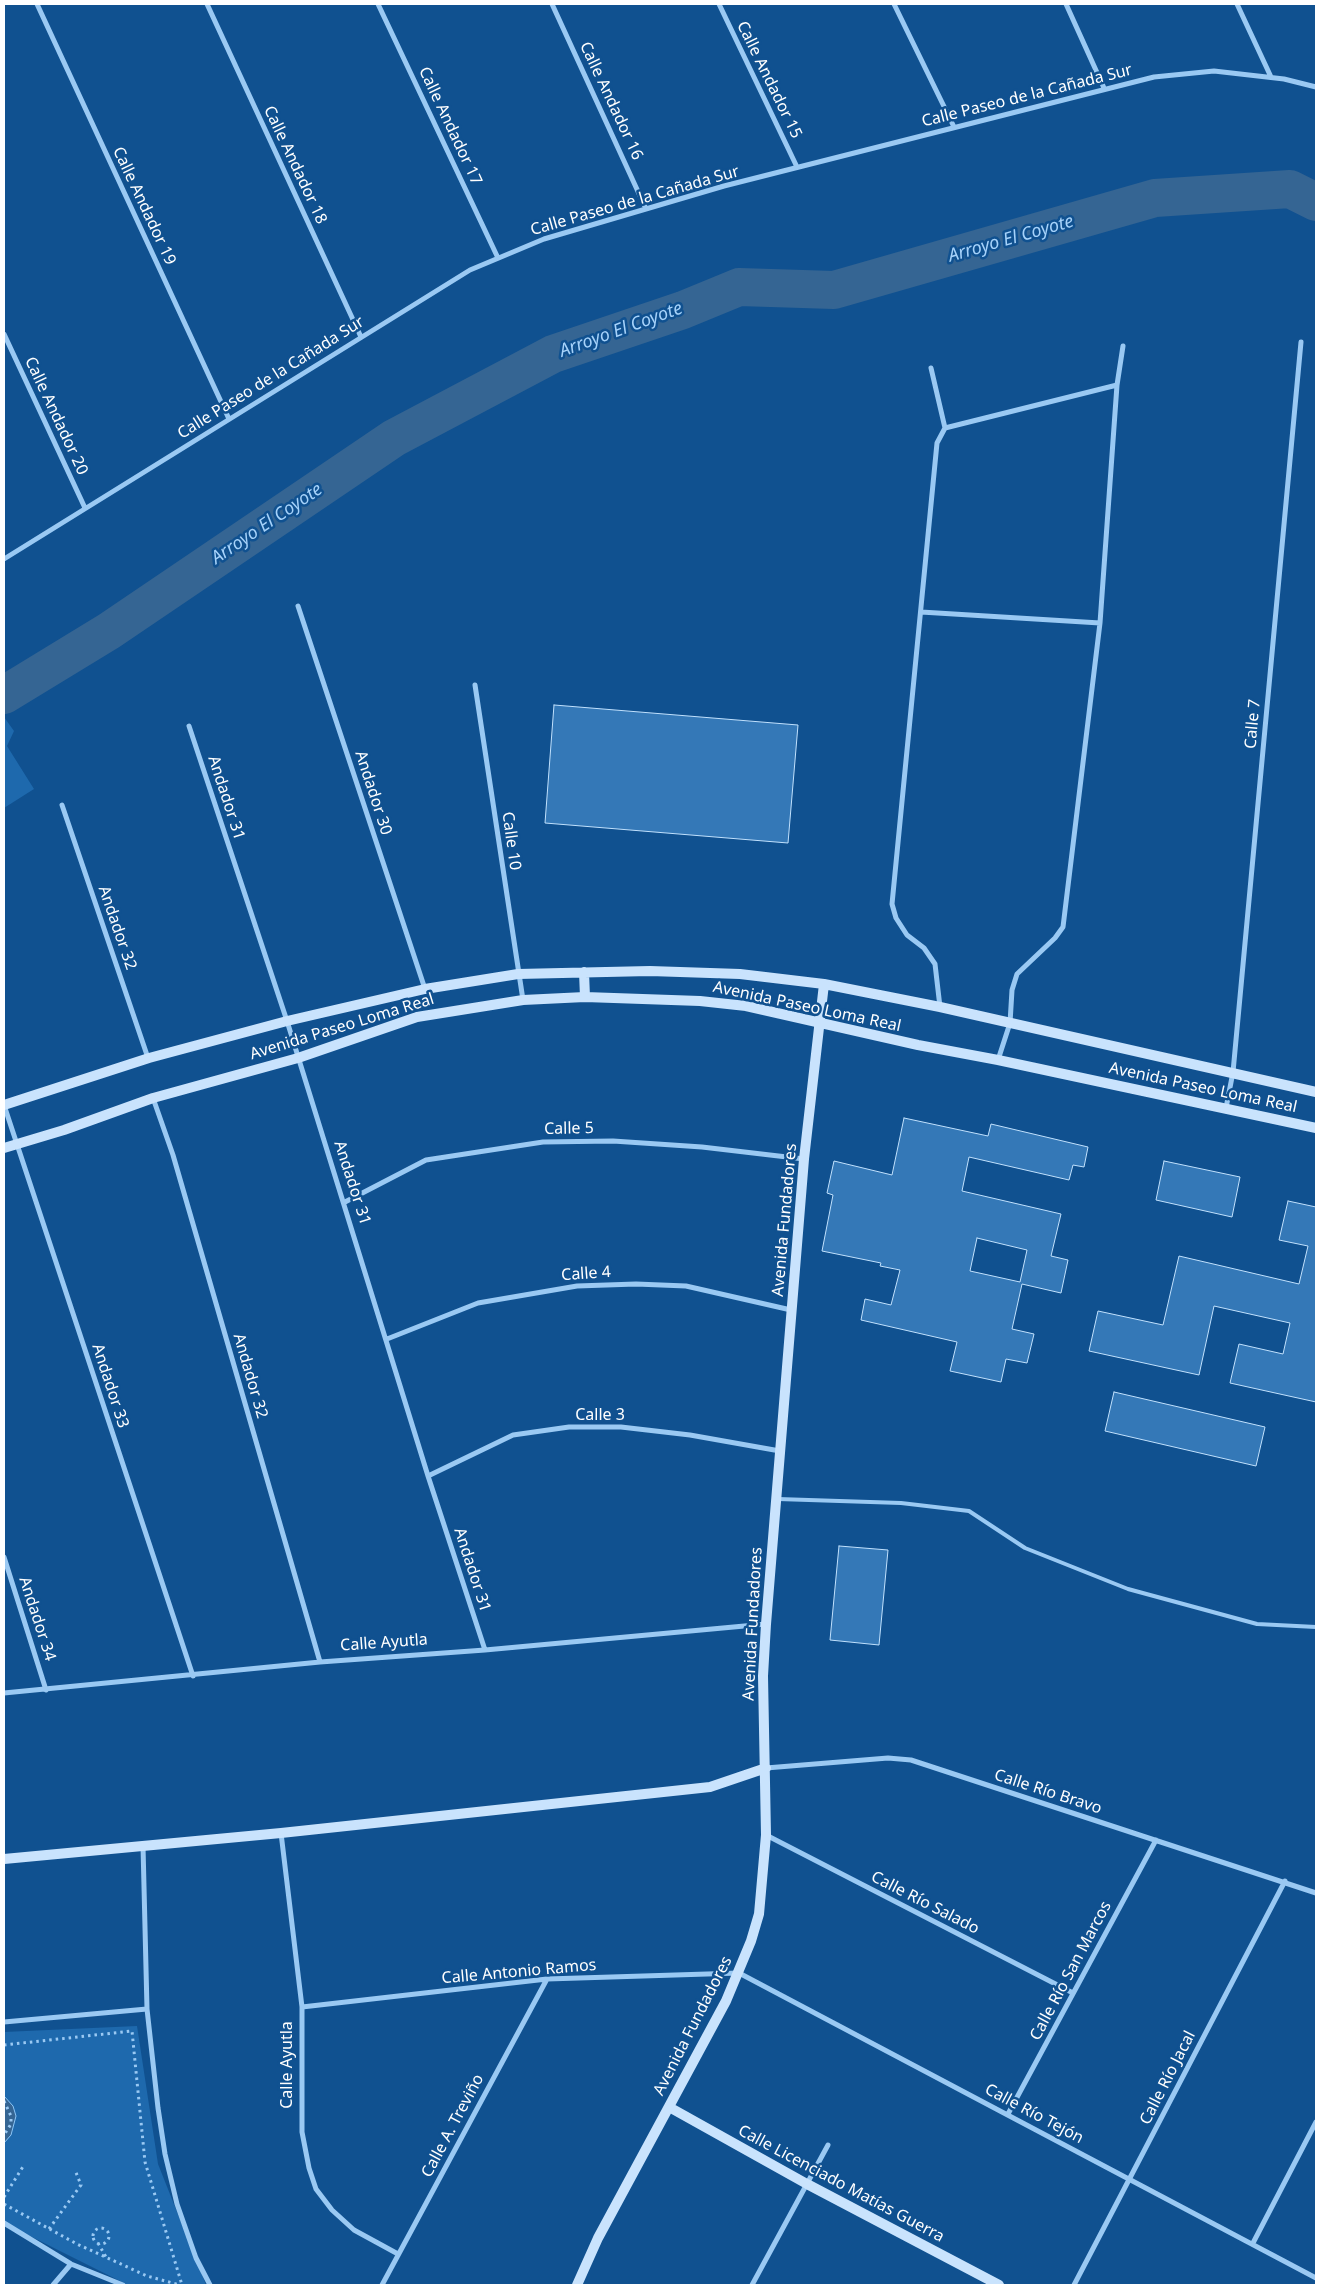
<!DOCTYPE html>
<html>
<head>
<meta charset="utf-8">
<style>
  body { margin:0 }
  #map { position:relative; width:1320px; height:2289px; overflow:hidden; background:#105190; font-family:"Noto Sans",sans-serif }
  canvas { display:block }
  .frame { position:absolute; inset:0; border:5px solid #fff; pointer-events:none }
</style>
</head>
<body>
<div id="map">
<canvas width="1320" height="2289"></canvas>
<div class="frame"></div>
</div>
<script>
const g = document.querySelector('canvas').getContext('2d');
g.lineJoin = 'round';
function fill(path, color) { g.fillStyle = color; g.fill(path, 'evenodd'); }
const toPath = rows => new Path2D(rows.map(r => 'M' + r).join(''));
function trace(path, color, width, dash) { g.strokeStyle = color; g.lineWidth = width; g.lineCap = dash ? 'butt' : 'round'; g.setLineDash(dash || []); g.stroke(path); }
function drawText(font, color, halo, rows, align = 'center') {
  g.font = font + ' "Noto Sans",sans-serif'; g.lineWidth = 5; g.setLineDash([]); g.textBaseline = 'middle'; g.strokeStyle = halo; g.fillStyle = color; for (const [text, x, y, turn = 0] of rows) {
    g.save(); g.translate(x, y); g.rotate((+turn || 0) * Math.PI / 180); g.textAlign = isNaN(turn) ? turn : align; if (halo) g.strokeText(text, 0, 0); g.fillText(text, 0, 0); g.restore();
  }
}
fill(toPath([
  [4,717,14,731,7,746,34,789,4,808],
  [137,2026,158,2164,206,2285,128,2285,4,2223,4,2032]
]), '#1e69ad');
const water = toPath([
  [4,2096,13,2106,16,2116,11,2135,4,2143,4,2096]
]);
fill(water, '#356593');
trace(water, '#8bc5f7', 1);
trace(toPath([
  [4,695,109,631,394,438,553,354,683,310,739,287,834,290,1155,198,1290,189,1316,202]
]), '#356593', 38);
const building = toPath([
  [554,705,798,725,788,843,545,823,554,705],
  [904,1118,988,1136,991,1124,1088,1147,1084,1167,1073,1165,1069,1180,969,1157,962,1191,1061,1214,1051,1256,1068,1260,1061,1293,1022,1284,1012,1329,1034,1334,1027,1363,1006,1359,1001,1382,950,1371,957,1342,861,1320,865,1299,891,1305,900,1270,880,1266,881,1263,822,1251,833,1195,827,1193,834,1161,892,1175,904,1118],
  [977,1238,1027,1250,1020,1282,970,1271,977,1238],
  [1164,1161,1240,1177,1232,1217,1156,1200,1164,1161],
  [1288,1201,1316,1207,1316,1402,1230,1383,1239,1344,1283,1354,1290,1323,1214,1306,1199,1375,1089,1351,1098,1311,1163,1325,1179,1256,1299,1284,1308,1246,1279,1240,1288,1201],
  [1114,1392,1265,1427,1256,1466,1105,1431,1114,1392],
  [839,1546,888,1550,879,1645,830,1640,839,1546]
]);
fill(building, '#3478b7');
trace(building, '#c1e1fd', 1);
trace(toPath([
  [4,2045,132,2031,145,2162,182,2285],
  [4,2101,11,2116,11,2124,4,2135],
  [4,2197,24,2165],
  [4,2204,77,2244,147,2276,180,2285],
  '93 2236a8 8 0 1 1 16 0a8 8 0 1 1-16 0Z',
  [49,2229,81,2185,75,2170],
  [98,2243,106,2257]
]), '#9ac9f3', 3, [2.5, 4]);
trace(toPath([
  [778,1499,901,1503,969,1511,1025,1548,1128,1589,1257,1624,1316,1627]
]), '#9ac9f3', 4);
trace(toPath([
  [37,4,229,419],
  [207,4,361,337],
  [378,4,498,258],
  [552,4,646,209],
  [719,4,797,167],
  [894,4,954,127],
  [1066,4,1104,88],
  [1237,4,1271,77],
  [4,334,85,508],
  [931,368,945,428,937,443,892,904,896,918,907,935,924,948,935,964,940,1007],
  [945,428,1117,385],
  [4,559,470,270,544,239,724,186,1154,77,1214,71,1284,79,1316,87],
  [298,606,425,989],
  [921,612,1100,623],
  [475,685,523,1000],
  [189,726,287,1021,428,1476,485,1650],
  [62,805,148,1058],
  [998,1060,1010,1023,1012,990,1017,974,1055,938,1063,927,1100,623,1117,385,1123,346],
  [153,1098,173,1155,320,1662],
  [4,1105,193,1676],
  [1226,1108,1233,1072,1301,342],
  [345,1202,426,1160,543,1142,613,1141,702,1147,804,1159],
  [387,1339,478,1303,577,1286,636,1284,686,1286,791,1310],
  [428,1476,513,1435,569,1427,621,1427,690,1435,780,1451],
  [4,1557,46,1690],
  [4,1693,320,1662,485,1650,766,1624],
  [766,1768,888,1758,911,1760,1316,1893],
  [281,1833,302,2007,302,2132,309,2168,316,2189,332,2210,354,2230,398,2254],
  [766,1835,1073,1993],
  [143,1846,147,2009,158,2108,165,2154,177,2204,196,2258,210,2285],
  [302,2007,547,1979,739,1973,1316,2278],
  [4,2022,147,2009],
  [1008,2114,1156,1840],
  [4,2223,71,2264,123,2285],
  [1253,2243,1316,2122],
  [53,2285,71,2264],
  [382,2285,547,1979],
  [752,2285,828,2145],
  [1074,2285,1285,1881]
]), '#9ac9f3', 5);
trace(toPath([
  [584,972,585,997],
  [4,1105,149,1058,287,1021,425,989,518,974,650,971,740,974,824,984,940,1007,1316,1092],
  [4,1148,64,1130,153,1098,298,1058,417,1017,523,1000,585,997,700,1001,746,1006,918,1045,998,1060,1316,1128],
  [4,1859,281,1833,710,1787,766,1768],
  [669,2107,807,2184,999,2285],
  [577,2285,598,2238,726,2001,751,1941,759,1914,766,1835,763,1676,766,1624,804,1159,824,984]
]), '#c9e3fd', 10);
drawText('16px', '#fff', '#105190', [
  ["Calle Andador 15",769,80,64],
  ["Calle Paseo de la Cañada Sur",1027,96,-14],
  ["Calle Andador 16",611,101,65],
  ["Calle Andador 17",450,126,65],
  ["Calle Andador 18",295,165,65],
  ["Calle Paseo de la Cañada Sur",635,201,-16],
  ["Calle Andador 19",144,206,65],
  ["Calle Paseo de la Cañada Sur",271,378,-32],
  ["Calle Andador 20",56,416,65],
  ["Calle 7",1253,724,-85],
  ["Andador 30",373,793,72],
  ["Andador 31",226,798,72],
  ["Calle 10",511,841,82],
  ["Andador 32",117,928,71],
  ["Avenida Paseo Loma Real",807,1007,12],
  ["Avenida Paseo Loma Real",342,1027,-17],
  ["Avenida Paseo Loma Real",1203,1088,12],
  ["Calle 5",569,1129,-1],
  ["Andador 31",352,1183,72],
  ["Avenida Fundadores",785,1220,-85],
  ["Calle 4",586,1274,-4],
  ["Andador 32",250,1376,74],
  ["Andador 33",110,1386,72],
  ["Calle 3",600,1415],
  ["Andador 31",472,1570,72],
  ["Andador 34",37,1619,72],
  ["Avenida Fundadores",753,1624,-87],
  ["Calle Ayutla",384,1643,-4],
  ["Calle Río Bravo",1048,1792,18],
  ["Calle Río Salado",925,1903,27],
  ["Calle Río San Marcos",1071,1971,-62],
  ["Calle Antonio Ramos",519,1972,-5],
  ["Avenida Fundadores",693,2026,-63],
  ["Calle Ayutla",287,2065,-90],
  ["Calle Río Jacal",1168,2078,-63],
  ["Calle Río Tejón",1034,2114,28],
  ["Calle A. Treviño",453,2126,-62],
  ["Calle Licenciado Matías Guerra",841,2184,28]
]);
drawText('italic 18px', '#a6d2fa', '#105190', [
  ["Arroyo El Coyote",1011,239,-16],
  ["Arroyo El Coyote",621,330,-20],
  ["Arroyo El Coyote",267,524,-34]
]);
</script>
</body>
</html>
